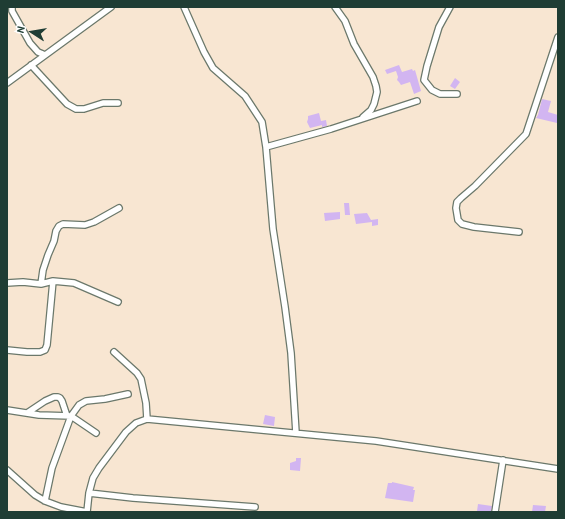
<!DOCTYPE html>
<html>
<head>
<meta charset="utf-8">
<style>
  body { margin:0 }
  #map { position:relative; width:565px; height:519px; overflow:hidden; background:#f8e6d2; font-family:"Patrick Hand",sans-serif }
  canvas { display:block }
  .frame { position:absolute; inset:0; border:8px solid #1f3d34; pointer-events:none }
  .north { position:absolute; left:12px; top:12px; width:40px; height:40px; -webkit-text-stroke:3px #fff; paint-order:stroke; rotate:282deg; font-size:11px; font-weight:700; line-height:16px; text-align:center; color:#1f3d34 }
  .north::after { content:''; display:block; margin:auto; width:14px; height:18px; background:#1f3d34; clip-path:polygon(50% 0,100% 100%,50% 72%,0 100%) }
</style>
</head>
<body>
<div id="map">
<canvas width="565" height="519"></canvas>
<div class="frame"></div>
<div class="north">N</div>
</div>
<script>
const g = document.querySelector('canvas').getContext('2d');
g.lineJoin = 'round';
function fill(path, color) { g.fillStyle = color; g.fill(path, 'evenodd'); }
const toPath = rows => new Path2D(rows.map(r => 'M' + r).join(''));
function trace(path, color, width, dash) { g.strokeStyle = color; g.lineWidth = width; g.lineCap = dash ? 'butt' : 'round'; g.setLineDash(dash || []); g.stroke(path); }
fill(toPath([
  [399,65,402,72,412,69,413,71,415,70,421,91,414,94,410,82,401,85,399,82,397,80,398,77,396,71,387,74,385,70],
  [455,78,460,82,455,89,450,86],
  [542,99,551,101,548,112,558,115,557,123,536,118,538,115],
  [319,113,321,121,326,120,327,126,322,127,322,125,310,128,307,122,308,119,308,116],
  [344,203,349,203,350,215,345,215],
  [340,212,340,219,325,221,324,213],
  [367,213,371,220,378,219,378,225,372,226,372,222,356,224,354,214],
  [265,415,275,417,274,426,263,424],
  [296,458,301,458,300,471,290,470,290,463,296,461],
  [392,482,414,487,413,490,415,490,413,502,385,498,388,483,392,483],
  [478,504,492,506,491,512,477,511],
  [533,505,546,506,545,512,532,512]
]), '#d2b5f1');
const minor = toPath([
  [12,7,12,11,30,43,38,52,45,55],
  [184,7,204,52,213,68,245,96,262,122,266,147,273,229,285,307,291,353,296,433],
  [335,7,345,21,354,44,373,77,376,86,377,92,374,104,371,110,363,117],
  [450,7,439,27,427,66,424,80,432,90,440,94,457,94],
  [31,65,67,104,76,109,84,109,103,103,118,103],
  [7,83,111,7],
  [266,147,331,129,417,101],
  [519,232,474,227,462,224,458,220,456,208,457,202,461,198,475,186,526,134,558,37],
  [7,283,23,282,41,284,53,281,74,283,118,302],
  [41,284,43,270,48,255,54,241,56,231,59,226,63,224,85,225,94,222,119,208],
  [7,350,27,352,40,352,45,350,47,345,53,281],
  [114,352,137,373,141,379,146,403,147,419],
  [7,410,39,415,71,416,96,433],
  [27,413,45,401,54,397,58,397,60,398,62,401,67,416],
  [7,470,35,495,45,501,61,507,87,512,89,493,93,478,99,468,126,432,136,423,147,419,376,441,558,469],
  [89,493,133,498,255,507],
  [45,501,52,468,71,416,79,405,86,401,105,399,128,394],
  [495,512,503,460]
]);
trace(minor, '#6b786b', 8);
trace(minor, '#fff', 5.5);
</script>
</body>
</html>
